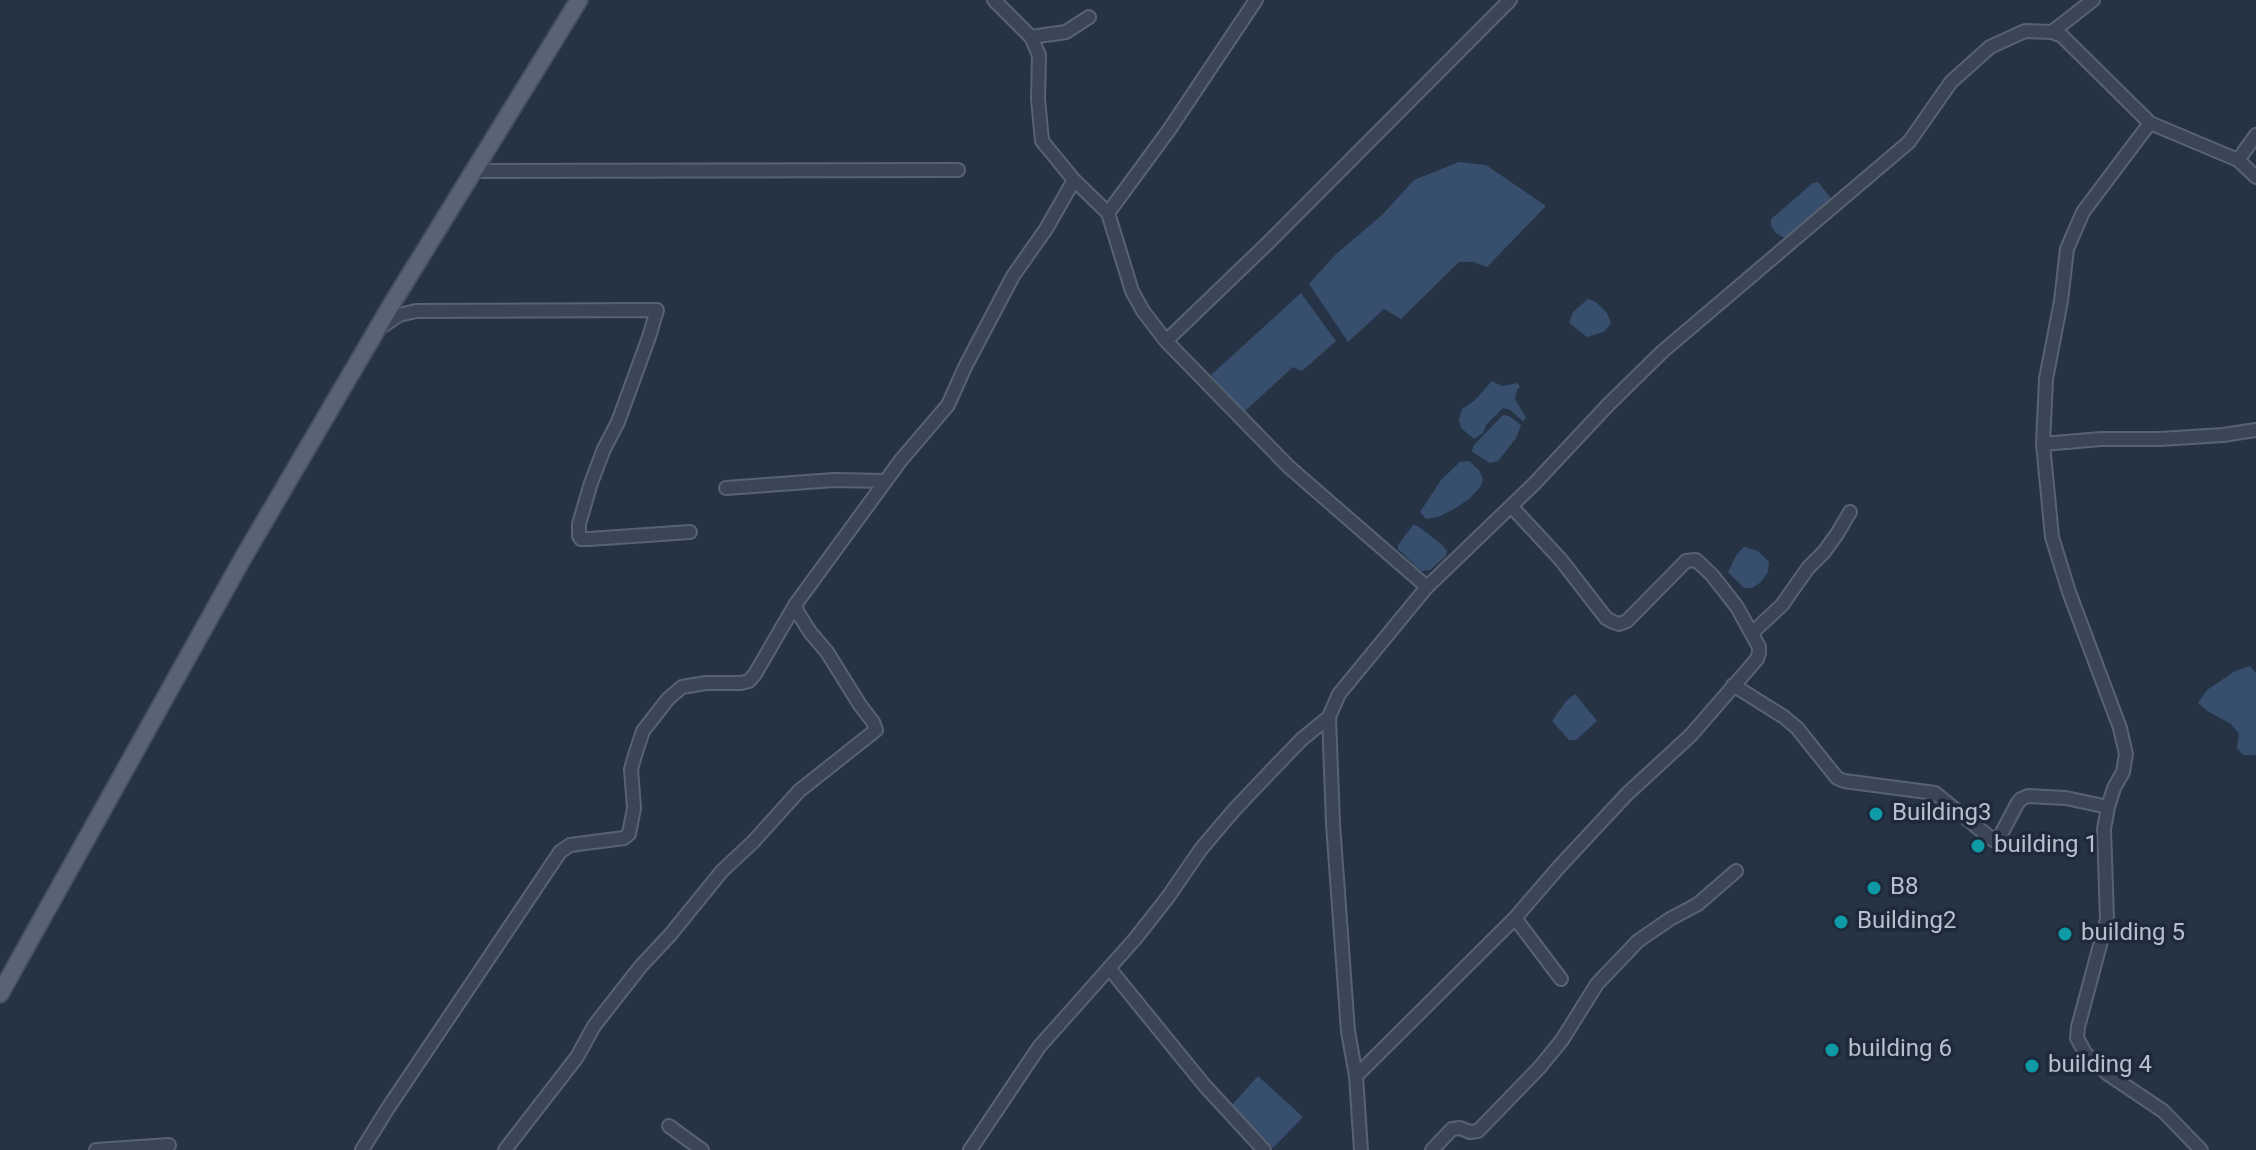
<!DOCTYPE html>
<html>
<head>
<meta charset="utf-8">
<style>
  body { margin:0 }
  canvas { display:block; background:#253345 }
</style>
</head>
<body>
<canvas width="2256" height="1150"></canvas>
<script>
const g = document.querySelector('canvas').getContext('2d');
g.lineJoin = 'round';
function fill(path, color) { g.fillStyle = color; g.fill(path, 'evenodd'); }
const toPath = rows => new Path2D(rows.map(r => 'M' + r).join(''));
function trace(path, color, width, dash) { g.strokeStyle = color; g.lineWidth = width; g.lineCap = dash ? 'butt' : 'round'; g.setLineDash(dash || []); g.stroke(path); }
function drawText(font, color, halo, rows, align = 'center') {
  g.font = font + ' Roboto,sans-serif'; g.lineWidth = 7; g.setLineDash([]); g.textBaseline = 'middle'; g.strokeStyle = halo; g.fillStyle = color; for (const [text, x, y, turn = 0] of rows) {
    g.save(); g.translate(x, y); g.rotate((+turn || 0) * Math.PI / 180); g.textAlign = isNaN(turn) ? turn : align; if (halo) g.strokeText(text, 0, 0); g.fillText(text, 0, 0); g.restore();
  }
}
fill(toPath([
  [1459,162,1486,165,1546,206,1487,267,1474,262,1459,262,1401,319,1384,309,1348,342,1309,284,1335,255,1382,215,1414,180],
  [1818,182,1833,201,1786,239,1776,233,1771,226,1771,219,1813,183],
  [1301,293,1336,341,1302,371,1293,367,1244,412,1211,375],
  [1588,299,1596,302,1607,313,1611,323,1604,332,1587,337,1569,323,1573,312],
  [1492,381,1502,386,1518,383,1520,387,1517,390,1515,399,1526,418,1523,421,1510,410,1503,408,1486,425,1483,433,1474,439,1461,428,1459,420,1462,409,1474,401],
  [1503,415,1509,416,1521,425,1516,438,1498,461,1490,463,1472,452,1473,446],
  [1469,461,1479,470,1483,479,1481,486,1469,499,1454,509,1438,517,1426,519,1420,512,1441,480,1460,462],
  [1413,525,1418,526,1442,545,1447,551,1446,556,1430,570,1421,571,1398,549,1398,545],
  [1744,547,1758,551,1769,562,1768,572,1761,582,1752,588,1744,588,1728,572,1737,554],
  [2250,666,2256,673,2256,755,2243,755,2237,748,2239,734,2231,724,2207,711,2198,703,2207,690,2235,671],
  [1575,694,1597,721,1576,740,1569,740,1552,721,1566,701],
  [1258,1076,1303,1117,1273,1148,1232,1105]
]), '#374e6d');
const minor = toPath([
  [994,0,1031,37,1039,55,1038,99,1042,141,1074,180,1108,213,1132,291,1143,311,1166,341,1289,467,1427,587,1339,694,1329,717,1333,824,1348,1031,1356,1076,1361,1150],
  [2052,32,2093,0],
  [1031,37,1066,32,1089,17],
  [2150,123,2083,212,2067,249,2061,301,2046,379,2043,444,2052,537,2069,592,2120,728,2126,754,2123,772,2114,788,2108,807,2104,829,2107,919,2078,1027,2077,1038,2085,1053,2108,1074,2163,1111,2201,1150],
  [2238,160,2256,135],
  [473,171,958,170],
  [1108,213,1169,130,1256,0],
  [380,328,399,315,416,311,657,310,649,337,618,422,604,449,591,483,579,524,579,536,581,539,589,539,690,532],
  [1166,341,1268,243,1510,0],
  [2043,444,2101,439,2160,439,2223,435,2256,430],
  [726,488,834,480,886,481],
  [1427,587,1534,484,1608,405,1662,352,1909,142,1951,82,1990,47,2025,31,2052,32,2062,36,2150,123,2238,160,2256,177],
  [1752,633,1782,605,1808,568,1824,552,1837,534,1850,512],
  [1733,685,1784,717,1797,728,1837,778,1844,781,1935,793,1993,840,1998,840,2017,804,2021,799,2028,796,2066,798,2108,807],
  [1515,918,1561,979],
  [1109,968,1205,1086,1264,1150],
  [1356,1076,1515,918,1559,867,1627,794,1691,735,1757,659,1759,653,1759,647,1737,607,1712,575,1696,560,1686,561,1627,621,1619,624,1613,622,1606,618,1561,560,1511,506],
  [669,1126,702,1150],
  [96,1150,169,1145],
  [362,1150,388,1108,560,852,570,845,624,838,629,834,634,808,631,769,636,752,643,731,668,699,682,687,706,683,741,683,749,681,755,674,795,605,901,460,948,405,965,367,1013,276,1046,229,1074,180],
  [505,1150,577,1057,594,1026,641,966,670,935,722,871,753,842,799,791,876,730,873,722,860,705,827,652,810,632,798,613,795,605],
  [970,1150,1039,1047,1135,939,1168,897,1201,849,1235,809,1273,769,1302,739,1329,717],
  [1432,1150,1452,1129,1460,1128,1470,1132,1478,1131,1540,1067,1562,1040,1597,984,1638,941,1670,919,1698,904,1736,871]
]);
const major = toPath([
  [0,994,243,558,393,302,579,0]
]);
trace(minor, '#586372', 16);
trace(major, '#434e5e', 20);
trace(minor, '#3a4555', 12);
trace(major, '#586475', 16);
for (const [x, y, r, color] of [
  [1876,814,8,"#0f9aa8"],
  [1978,846,8,"#0f9aa8"],
  [1874,888,8,"#0f9aa8"],
  [1841,922,8,"#0f9aa8"],
  [2065,934,8,"#0f9aa8"],
  [1832,1050,8,"#0f9aa8"],
  [2032,1066,8,"#0f9aa8"]
]) { const dot = new Path2D(); dot.arc(x, y, r, 0, 2 * Math.PI); g.fillStyle = color; g.fill(dot); trace(dot, '#1e2a3a', 3); }
drawText('24px', '#b7c0ce', '#1e2a3a', [
  ["Building3",1892,814],
  ["building 1",1994,846],
  ["B8",1890,888],
  ["Building2",1857,922],
  ["building 5",2081,934],
  ["building 6",1848,1050],
  ["building 4",2048,1066]
], 'left');
</script>
</body>
</html>
